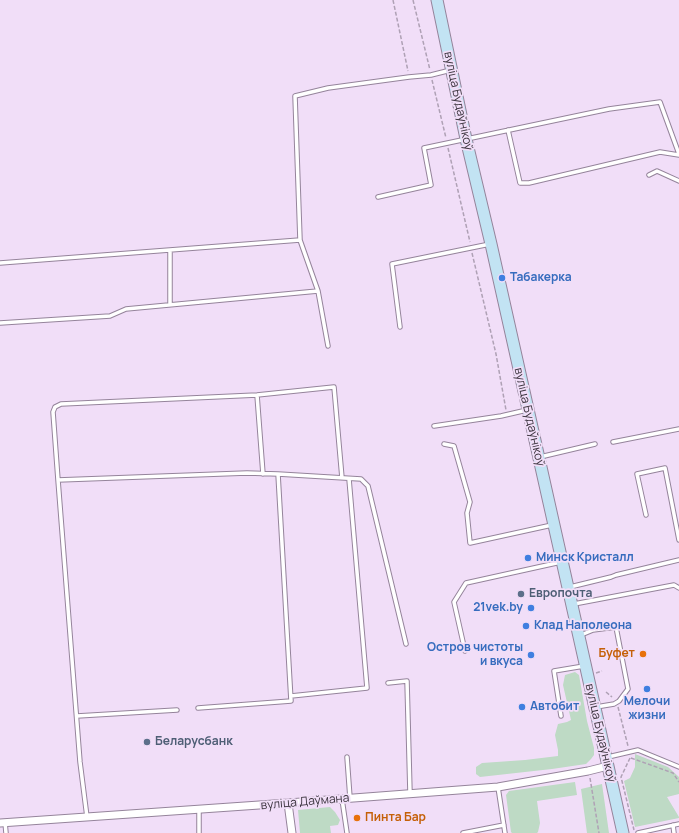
<!DOCTYPE html>
<html>
<head>
<meta charset="utf-8">
<style>
  body { margin:0 }
  canvas { display:block; background:#f1def8 }
</style>
</head>
<body>
<canvas width="679" height="833"></canvas>
<script>
const g = document.querySelector('canvas').getContext('2d');
g.lineJoin = 'round';
function fill(path, color) { g.fillStyle = color; g.fill(path, 'evenodd'); }
const toPath = rows => new Path2D(rows.map(r => 'M' + r).join(''));
function trace(path, color, width, dash) { g.strokeStyle = color; g.lineWidth = width; g.lineCap = dash ? 'butt' : 'round'; g.setLineDash(dash || []); g.stroke(path); }
function drawText(font, color, halo, rows, align = 'center') {
  g.font = font + ' Manrope,sans-serif'; g.lineWidth = 3.5; g.setLineDash([]); g.textBaseline = 'middle'; g.strokeStyle = halo; g.fillStyle = color; for (const [text, x, y, turn = 0] of rows) {
    g.save(); g.translate(x, y); g.rotate((+turn || 0) * Math.PI / 180); g.textAlign = isNaN(turn) ? turn : align; if (halo) g.strokeText(text, 0, 0); g.fillText(text, 0, 0); g.restore();
  }
}
fill(toPath([
  [575,672,579,675,587,721,594,748,594,755,591,759,586,764,552,769,480,777,476,774,476,767,482,763,525,760,558,756,558,750,555,735,558,724,567,722,571,720,563,685,565,675],
  [635,754,668,767,679,777,679,794,667,797,679,817,679,818,635,827,624,781,630,778,635,767],
  [575,782,577,795,537,801,540,823,538,832,537,833,512,833,511,832,506,795,509,791],
  [602,784,609,833,587,833,581,789],
  [330,807,335,812,340,820,338,825,330,826,331,833,300,833,298,810]
]), '#bedac5');
const lane = toPath([
  [508,130,520,183,529,183,660,152,679,155],
  [649,175,657,171,679,181],
  [378,197,431,185,424,148,609,109,660,102,679,154],
  [170,250,170,305],
  [0,263,300,240],
  [0,323,110,316,126,309,318,291],
  [400,327,392,264,490,244],
  [328,346,318,291,300,240,295,96,328,88,409,77,431,75,451,70],
  [257,395,263,474],
  [434,426,501,416,527,410],
  [613,442,679,429],
  [444,444,454,446,470,502,467,513,470,543,552,525],
  [540,457,595,444],
  [278,474,361,479,368,486,406,644],
  [58,480,247,473,278,474,291,701,198,708],
  [646,515,637,474,665,468,679,540],
  [570,587,611,577,616,575,679,560],
  [574,604,674,585,679,588],
  [581,635,593,630,616,627,628,689,619,701,614,704,596,707],
  [465,651,454,602,466,583,561,562],
  [388,683,407,681,410,793],
  [291,696,367,688,349,479],
  [77,716,177,710],
  [561,716,554,671,584,666],
  [347,757,350,798],
  [608,757,638,750,679,767],
  [498,787,505,833],
  [342,799,347,833],
  [199,809,199,833],
  [87,817,80,762,58,480,53,412,55,407,61,404,257,395,334,387,342,478],
  [5,822,6,833],
  [673,825,674,833],
  [463,833,504,825],
  [638,833,679,824]
]);
const street = toPath([
  [288,803,292,833],
  [0,823,288,803,498,787,588,771,608,766]
]);
const secondary = toPath([
  [437,0,466,139,491,244,623,833]
]);
trace(lane, '#95849b', 5.5);
trace(street, '#95849b', 9);
trace(secondary, '#95849b', 13);
trace(toPath([
  [393,0,408,71],
  [413,0,430,70],
  [432,80,446,138],
  [448,148,470,242],
  [472,253,496,354,506,410],
  [596,673,602,671],
  [606,692,612,697],
  [618,707,628,746],
  [630,758,621,777,634,830],
  [631,758,673,773,679,782],
  [590,778,599,833]
]), '#afa1b5', 1.5, [4, 2]);
trace(lane, '#fff', 3.5);
trace(street, '#fff', 7);
trace(secondary, '#c2e3f3', 11);
for (const [x, y, r, color] of [
  [502,278,4,"#3f7fe0"],
  [528,558,4,"#3f7fe0"],
  [521,594,4,"#5c6f8a"],
  [531,608,4,"#3f7fe0"],
  [526,626,4,"#3f7fe0"],
  [643,654,4,"#e8710a"],
  [531,655,4,"#3f7fe0"],
  [647,689,4,"#3f7fe0"],
  [522,707,4,"#3f7fe0"],
  [147,742,4,"#5c6f8a"],
  [357,818,4,"#e8710a"]
]) { const dot = new Path2D(); dot.arc(x, y, r, 0, 2 * Math.PI); g.fillStyle = color; g.fill(dot); trace(dot, '#f1def8', 1.5); }
drawText('12px', '#3b343e', '#f1def8', [
  ["вуліца Будаўнікоў",458,101,78],
  ["вуліца Будаўнікоў",529,417,77],
  ["вуліца Будаўнікоў",600,733,77],
  ["вуліца Даўмана",305,802,-5]
]);
drawText('bold 12px', '#366cbe', '#f1def8', [
  ["Табакерка",510,278],
  ["Минск Кристалл",536,558],
  ["21vek.by",523,608,"right"],
  ["Клад Наполеона",534,626],
  ["Остров чистоты",523,648,"right"],
  ["и вкуса",523,662,"right"],
  ["Мелочи",647,702,"center"],
  ["жизни",647,716,"center"],
  ["Автобит",530,707]
], 'left');
drawText('bold 12px', '#4e5e75', '#f1def8', [
  ["Европочта",529,594],
  ["Беларусбанк",155,742]
], 'left');
drawText('bold 12px', '#c56008', '#f1def8', [
  ["Буфет",635,654],
  ["Пинта Бар",365,818,"left"]
], 'right');
</script>
</body>
</html>
